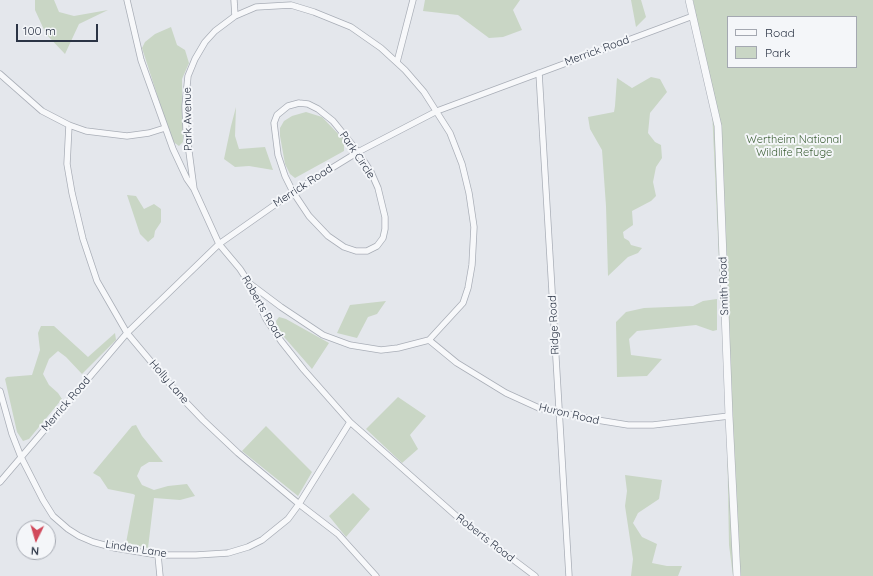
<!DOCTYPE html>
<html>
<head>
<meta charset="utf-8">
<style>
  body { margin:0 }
  #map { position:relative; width:873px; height:576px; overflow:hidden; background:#e4e7ec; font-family:Quicksand,sans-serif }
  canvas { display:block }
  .legend { position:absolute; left:727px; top:16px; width:130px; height:52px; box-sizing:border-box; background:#f4f6f9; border:1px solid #a4a8b1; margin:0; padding:5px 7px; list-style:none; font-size:12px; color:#2b3445 }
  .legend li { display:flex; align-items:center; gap:8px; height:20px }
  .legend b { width:20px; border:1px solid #a4a8b1 }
  .north { position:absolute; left:16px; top:520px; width:40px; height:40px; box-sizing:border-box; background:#f4f6f9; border:1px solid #a4a8b1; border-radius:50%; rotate:185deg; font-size:11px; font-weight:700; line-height:16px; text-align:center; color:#2b3445 }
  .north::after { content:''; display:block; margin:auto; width:14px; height:18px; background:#d1495b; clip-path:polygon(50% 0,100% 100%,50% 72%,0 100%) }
  .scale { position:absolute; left:16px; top:24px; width:82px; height:18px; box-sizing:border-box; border:2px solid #2b3445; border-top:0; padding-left:5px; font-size:12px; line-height:14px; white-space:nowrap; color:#2b3445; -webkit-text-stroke:3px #f4f6f9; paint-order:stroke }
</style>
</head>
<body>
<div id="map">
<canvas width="873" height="576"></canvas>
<ul class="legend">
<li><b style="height:5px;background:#f7f8fa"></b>Road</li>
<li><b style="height:11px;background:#c9d6c5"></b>Park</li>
</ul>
<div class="north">N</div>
<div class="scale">100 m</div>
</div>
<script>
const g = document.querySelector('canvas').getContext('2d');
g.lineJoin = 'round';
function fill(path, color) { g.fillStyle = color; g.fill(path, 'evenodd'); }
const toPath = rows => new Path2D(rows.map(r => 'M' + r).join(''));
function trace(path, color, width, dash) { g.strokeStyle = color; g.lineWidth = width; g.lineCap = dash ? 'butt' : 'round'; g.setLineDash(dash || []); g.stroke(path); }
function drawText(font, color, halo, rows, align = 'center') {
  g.font = font + ' Quicksand,sans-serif'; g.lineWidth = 4; g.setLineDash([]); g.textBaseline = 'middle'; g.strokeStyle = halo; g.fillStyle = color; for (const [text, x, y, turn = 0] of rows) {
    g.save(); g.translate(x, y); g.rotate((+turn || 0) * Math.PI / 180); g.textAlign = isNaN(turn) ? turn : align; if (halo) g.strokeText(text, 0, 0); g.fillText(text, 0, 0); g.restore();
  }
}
fill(toPath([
  [35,0,54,0,59,12,74,16,108,10,79,24,65,54,46,34,35,10],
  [425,0,520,0,513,10,522,30,503,37,489,38,458,15,423,11],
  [631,0,641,0,646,17,636,27],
  [693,0,873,0,873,576,733,576,729,545,727,434,711,88],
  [728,17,856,17,856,67,728,67],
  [171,27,177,45,185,50,189,63,182,79,183,142,179,146,172,141,142,48,145,42,155,34],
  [651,77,660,79,667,92,650,113,648,133,655,142,661,145,662,158,656,167,653,182,656,196,651,201,632,211,633,225,623,232,624,238,629,241,631,245,642,248,638,253,628,257,608,276,606,206,602,150,590,129,588,117,614,112,615,106,617,78,632,88],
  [236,107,235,136,239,149,265,147,273,170,249,166,235,167,224,159,231,126],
  [306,112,322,117,344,140,344,151,295,178,290,174,285,164,280,136,280,128,284,121,292,116],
  [127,195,136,196,144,209,154,204,161,209,161,222,155,231,154,237,148,242,140,234],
  [717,299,717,330,713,331,696,325,637,331,629,339,631,355,662,359,647,376,617,377,616,322,626,312,644,308,693,306,703,301],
  [386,301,377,314,368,317,357,338,337,333,350,305],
  [279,317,286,319,329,343,312,369,278,330,276,321],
  [41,326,54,326,88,357,115,333,116,340,82,374,66,357,58,351,49,359,43,374,49,385,58,393,62,399,29,439,23,441,17,432,5,379,7,377,32,375,40,350,38,333],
  [398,397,426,416,410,435,418,449,402,463,366,429],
  [136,425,142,436,163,462,149,462,141,467,137,476,142,485,154,490,168,486,187,484,195,496,180,500,154,498,148,548,126,543,135,495,133,494,108,489,100,477,93,473,132,426],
  [266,426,312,472,298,496,242,451],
  [625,475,662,480,659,499,638,513,633,523,642,537,657,544,652,563,667,566,682,566,678,576,631,576,633,559,625,506,627,491],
  [353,493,370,509,346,537,329,516]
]), '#c9d6c5');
const minor = toPath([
  [127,0,141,60,173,149,187,179,194,189,219,244,240,269,249,283,266,319,281,341,304,370,350,422,462,521,535,576],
  [234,0,235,16],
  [397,62,413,0],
  [539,73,569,576],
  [0,74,42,111,69,125,86,131,127,136,149,133,165,128],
  [299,103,308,104,318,109,333,121,358,152,371,172,378,188,385,217,385,229,383,238,377,246,367,251,356,251,344,247,328,236,309,216,293,192,285,176,278,155,274,123,277,115,288,106,299,103],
  [69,125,67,164,72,193,83,239,97,281,127,333,179,395,203,420,238,453,299,504,338,534,376,576],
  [194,189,186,129,185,106,188,76,195,59,205,42,215,31,235,16,256,7,291,5,314,12,351,27,381,48,405,70,424,92,450,133,462,164,469,193,474,227,472,265,468,288,463,303,429,340,398,348,381,350,350,345,323,335,281,307,249,283],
  [429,340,457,363,506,393,539,408,591,419,628,425,653,425,729,416],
  [0,391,12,434,21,457,43,500,53,516,68,529,79,536,93,542,115,548,158,555,196,555,228,553,248,547,262,540,288,519,299,504,350,422],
  [0,482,127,333,219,244,293,192,358,152,437,111,693,16],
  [158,555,160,576]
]);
const tertiary = toPath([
  [689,0,718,126,729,416,737,576]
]);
trace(minor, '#a9aeb7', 7);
trace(tertiary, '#a9aeb7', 8);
trace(minor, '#f7f8fa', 5.5);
trace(tertiary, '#f7f8fa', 7);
drawText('11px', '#2b3445', '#f4f6f9', [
  ["Merrick Road",597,51,-20],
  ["Park Avenue",188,119,-91],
  ["Park Circle",357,155,56],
  ["Merrick Road",303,186,-33],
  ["Smith Road",724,286,-92],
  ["Roberts Road",262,307,60],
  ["Ridge Road",554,325,-93],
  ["Holly Lane",169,382,49],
  ["Merrick Road",66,404,-49],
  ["Huron Road",569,414,13],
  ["Roberts Road",485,538,38],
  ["Linden Lane",136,549,9]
]);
drawText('11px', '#3f6138', '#f4f6f9', [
  ["Wertheim National",794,140],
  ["Wildlife Refuge",794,153]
]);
</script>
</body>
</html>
